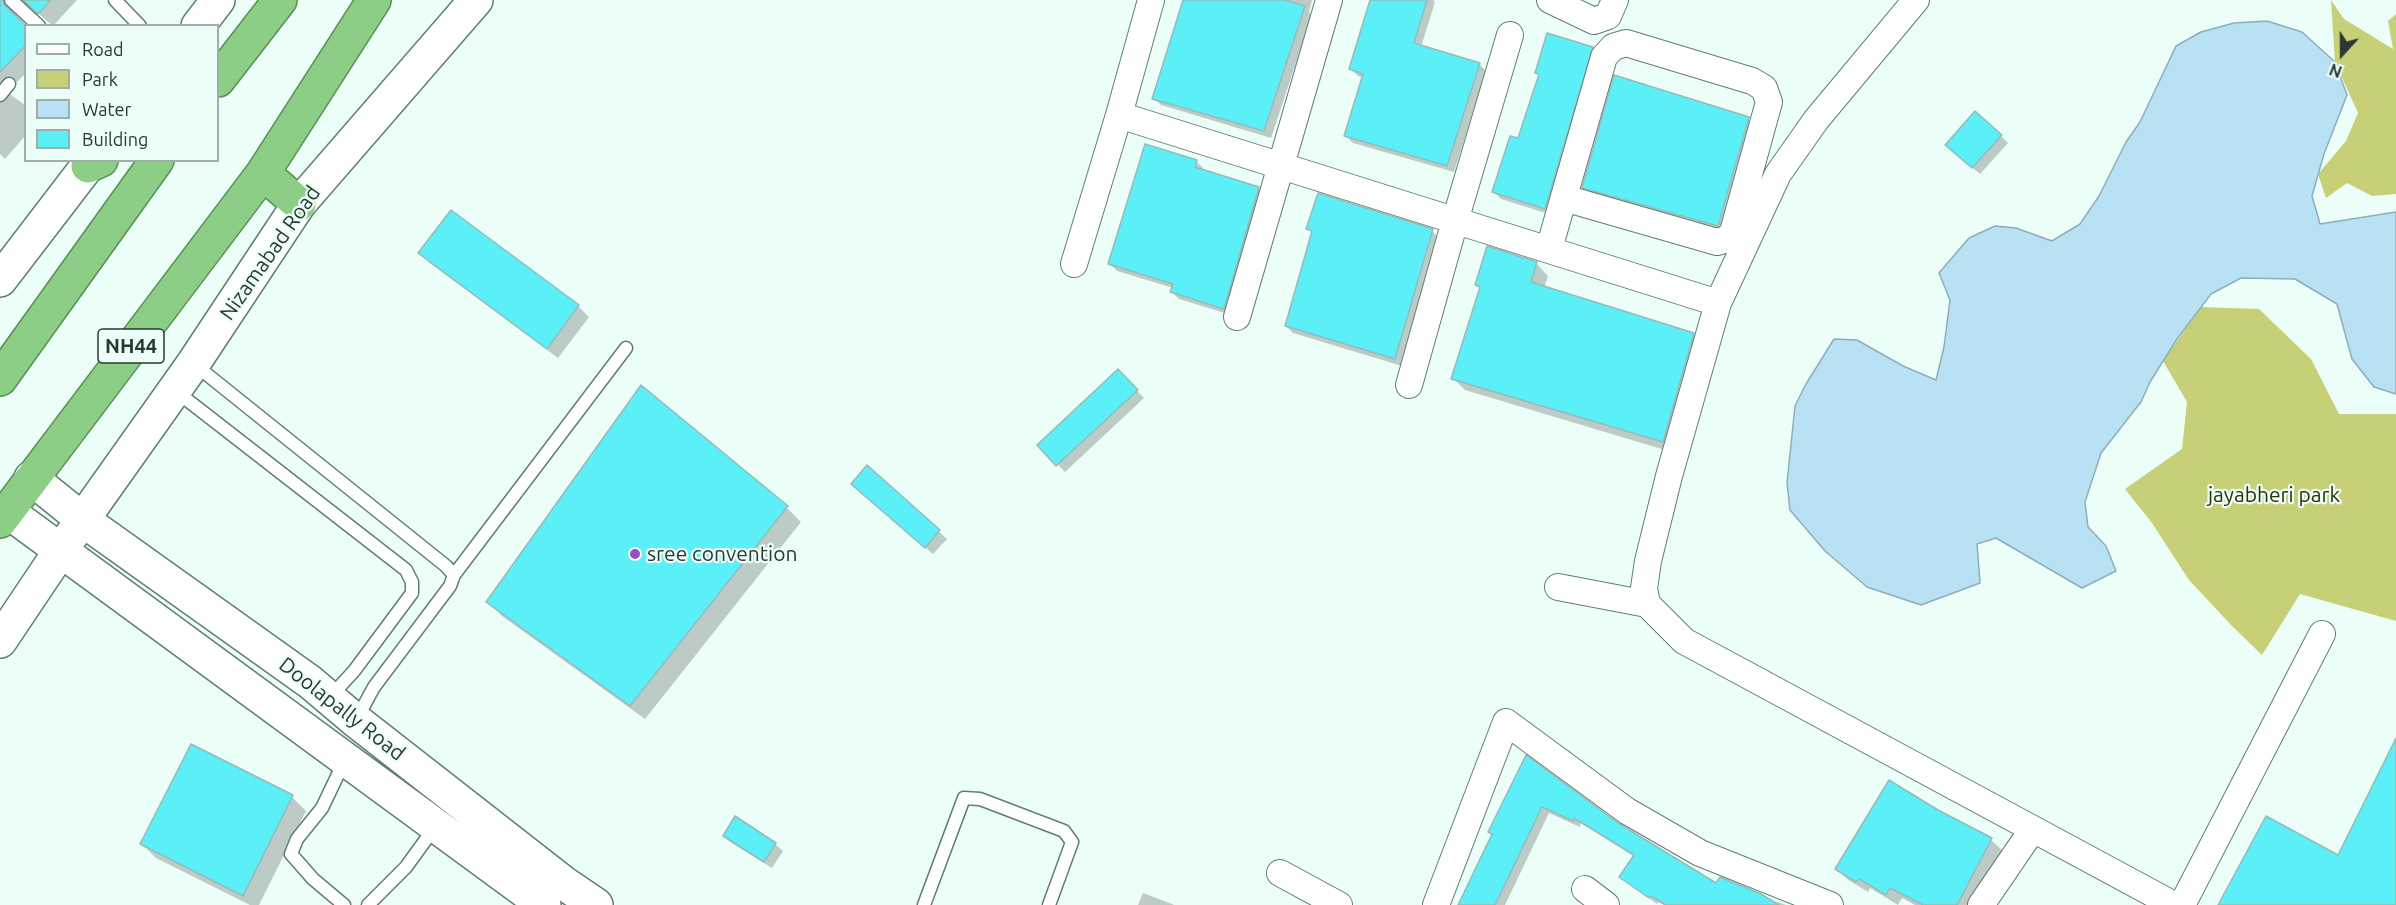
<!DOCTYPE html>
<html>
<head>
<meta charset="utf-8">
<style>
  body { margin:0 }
  #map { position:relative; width:2396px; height:905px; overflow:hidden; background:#ebfef7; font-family:Ubuntu,sans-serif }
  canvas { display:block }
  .legend { position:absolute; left:24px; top:24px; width:195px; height:138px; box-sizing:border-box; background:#ebfef7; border:2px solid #9eaea8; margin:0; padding:8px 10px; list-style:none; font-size:18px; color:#2b3732 }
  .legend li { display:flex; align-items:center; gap:12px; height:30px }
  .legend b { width:30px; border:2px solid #9eaea8 }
  .north { position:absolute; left:2312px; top:24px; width:60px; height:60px; -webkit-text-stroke:4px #ebfef7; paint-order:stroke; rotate:201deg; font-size:16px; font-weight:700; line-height:24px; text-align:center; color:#2b3732 }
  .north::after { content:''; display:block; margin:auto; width:21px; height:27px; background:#2b3732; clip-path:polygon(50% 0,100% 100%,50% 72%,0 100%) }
</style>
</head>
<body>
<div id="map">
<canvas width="2396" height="905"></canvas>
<ul class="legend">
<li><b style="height:8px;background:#fff"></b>Road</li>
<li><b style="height:16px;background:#c7d076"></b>Park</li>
<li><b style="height:16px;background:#b8e1f4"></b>Water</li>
<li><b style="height:16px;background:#5bf0f7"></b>Building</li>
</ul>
<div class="north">N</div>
</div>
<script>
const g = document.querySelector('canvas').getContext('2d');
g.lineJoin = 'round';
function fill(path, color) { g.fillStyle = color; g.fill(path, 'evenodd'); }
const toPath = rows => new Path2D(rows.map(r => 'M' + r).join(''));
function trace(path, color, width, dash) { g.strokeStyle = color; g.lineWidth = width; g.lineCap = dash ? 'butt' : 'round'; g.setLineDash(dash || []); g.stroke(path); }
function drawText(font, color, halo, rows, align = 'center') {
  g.font = font + ' Ubuntu,sans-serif'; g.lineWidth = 4.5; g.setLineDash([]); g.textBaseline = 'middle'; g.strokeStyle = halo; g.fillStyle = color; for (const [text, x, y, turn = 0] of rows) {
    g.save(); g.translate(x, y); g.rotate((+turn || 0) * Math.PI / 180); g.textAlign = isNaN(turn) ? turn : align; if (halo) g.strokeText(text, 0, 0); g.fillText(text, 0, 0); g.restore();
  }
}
fill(toPath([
  [2331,0,2344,19,2393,49,2388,21,2396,14,2396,194,2372,196,2347,183,2326,198,2318,174,2346,141,2358,113,2335,62],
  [2201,307,2259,309,2311,359,2339,414,2396,414,2396,621,2300,594,2262,655,2232,626,2189,580,2152,523,2125,489,2182,449,2187,402,2163,361]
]), '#c7d076');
const water = toPath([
  [2267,21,2302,32,2335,62,2347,95,2324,154,2312,196,2320,224,2396,212,2396,394,2374,387,2352,359,2337,304,2295,279,2241,278,2211,294,2177,339,2150,382,2141,402,2101,453,2085,502,2088,527,2106,546,2116,571,2082,588,1996,538,1977,544,1980,583,1921,605,1867,587,1825,551,1790,510,1787,483,1795,406,1806,384,1834,339,1857,340,1903,366,1936,380,1944,347,1950,300,1939,273,1969,238,1995,226,2016,228,2052,241,2080,224,2099,196,2126,142,2140,122,2176,46,2201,32,2234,23,2267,21]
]);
fill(water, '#b8e1f4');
trace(water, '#8eaeba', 1.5);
fill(toPath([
  [0,0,77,0,53,26,31,7,23,5,18,9,16,18,26,27,26,73,7,92,26,106,26,135,5,159,0,154],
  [1185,0,1312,0,1309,12,1312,15,1271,138,1161,105,1154,98],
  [1372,0,1433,0,1435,2,1421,47,1479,64,1486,71,1454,172,1353,143,1346,136,1364,78,1358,76,1351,69],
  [1592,49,1599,56,1552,215,1501,199,1494,192,1519,140,1540,75,1537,72],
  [1748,119,1762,133,1731,239,1598,201,1584,187],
  [2001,136,2008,143,1980,174,1954,152],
  [1196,161,1203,168,1203,171,1258,188,1266,196,1231,315,1179,299,1172,292,1173,288,1117,271,1110,264],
  [1308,229,1432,231,1439,238,1402,366,1293,333,1286,326,1313,234],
  [420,253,578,306,589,317,558,358,431,264],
  [1536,263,1548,276,1544,288,1693,334,1705,346,1675,453,1465,390,1453,378,1481,289,1477,285],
  [1118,371,1144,398,1065,472,1039,445],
  [641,387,787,508,801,522,645,719,502,616,488,602],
  [867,467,947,539,933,554,860,491],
  [191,746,292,797,306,811,259,905,250,905,156,858,142,844],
  [1526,757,1617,824,1717,885,1776,904,1778,902,1786,905,1664,905,1658,902,1657,904,1621,877,1635,857,1581,823,1580,827,1549,813,1505,905,1460,905,1493,835,1490,832],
  [1937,812,1991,840,2002,850,1973,905,1915,905,1902,898,1898,905,1870,888,1868,892,1847,879,1836,869],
  [725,835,775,844,783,851,772,868,732,843],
  [1143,893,1172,904,1174,905,1138,905]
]), '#0003');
const building = toPath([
  [0,0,3,0,5,6,26,26,26,45,0,72,0,0],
  [23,0,51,0,38,14,23,0],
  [1183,0,1285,0,1305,6,1264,131,1152,99,1183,0],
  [1370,0,1427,0,1414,43,1480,63,1447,166,1344,136,1363,74,1349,69,1370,0],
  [1547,33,1593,47,1545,209,1492,192,1510,136,1518,138,1539,74,1535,73,1547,33],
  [1614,75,1749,117,1718,226,1582,188,1614,75],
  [1975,111,2002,135,1972,168,1945,145,1975,111],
  [1145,144,1197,160,1195,167,1259,187,1224,309,1170,292,1173,284,1108,264,1145,144],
  [1318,193,1433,229,1395,359,1285,326,1312,231,1306,229,1318,193],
  [451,210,579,305,547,349,418,253,451,210],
  [1487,246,1537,262,1531,282,1694,333,1663,442,1451,379,1480,287,1475,285,1487,246],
  [1118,369,1138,390,1056,466,1037,445,1118,369],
  [641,385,788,506,630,706,486,602,641,385],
  [867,465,940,530,925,548,851,484,867,465],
  [2396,738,2396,905,2218,905,2266,816,2338,855,2396,738],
  [191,744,293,795,243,896,140,844,191,744],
  [1526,755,1618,823,1716,883,1720,877,1761,894,1779,905,1666,905,1651,896,1649,898,1619,877,1634,855,1574,818,1573,821,1542,807,1495,905,1458,905,1492,834,1488,832,1526,755],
  [1889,780,1938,810,1992,838,1957,905,1923,905,1890,888,1886,895,1859,879,1856,882,1835,869,1889,780],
  [735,816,776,843,764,862,723,836,735,816]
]);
fill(building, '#5bf0f7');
trace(building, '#98babb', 1.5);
const service = toPath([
  [11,0,39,26],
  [115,0,140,26],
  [0,95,9,84],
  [194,364,446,566,454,575,450,586,374,687,356,720],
  [177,392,406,570,412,582,412,593,354,671,330,697],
  [454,575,626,348],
  [344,762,322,808,297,839,291,854,313,879,344,905],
  [368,905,406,867,435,827],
  [924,905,964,798,980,799,1064,831,1072,842,1049,905]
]);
const minor = toPath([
  [1550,0,1594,21,1608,16,1615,0],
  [1916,0,1816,120,1778,174,1718,303,1669,476,1648,561,1644,588,1647,604,1684,641,2174,905],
  [1119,115,1718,303],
  [1549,249,1604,57,1613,47,1626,43,1752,81,1764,88,1769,102,1733,232,1727,239,1717,242,1564,198],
  [1074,264,1119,115,1151,0],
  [1237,317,1329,0],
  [1409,385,1455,221,1510,35],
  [1558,587,1647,604],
  [1280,873,1339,905],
  [1585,889,1606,905],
  [1436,905,1506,722,1627,811,1700,853,1830,905],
  [1981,905,2033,829],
  [2182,905,2322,634]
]);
const secondary = toPath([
  [198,26,218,0],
  [0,280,92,160],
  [31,478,83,520,310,682,355,720,565,884,596,905],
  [7,511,544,905],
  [0,641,61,550,193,364,299,204,476,0]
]);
const trunk = toPath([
  [218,80,280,0],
  [88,166,101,160],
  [263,173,299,204],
  [0,379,157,160],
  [0,521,263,173,374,0]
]);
trace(service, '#617e74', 15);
trace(minor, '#617e74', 28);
trace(secondary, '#617e74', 36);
trace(trunk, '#579155', 36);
trace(service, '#fff', 12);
trace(minor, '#fff', 26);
trace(secondary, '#fff', 33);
trace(trunk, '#8cce86', 33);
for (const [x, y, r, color] of [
  [635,554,6,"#9b4dbd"]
]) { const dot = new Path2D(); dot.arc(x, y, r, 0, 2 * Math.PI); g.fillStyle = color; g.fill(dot); trace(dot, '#ebfef7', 2); }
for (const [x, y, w] of [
  [131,346,66]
]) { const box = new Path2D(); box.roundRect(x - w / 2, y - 17, w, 34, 4.5); g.fillStyle = '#ebfef7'; g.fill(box); trace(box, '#2b3732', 1.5); }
drawText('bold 20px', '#2b3732', null, [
  ["NH44",131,346]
]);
drawText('21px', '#2b3732', '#ebfef7', [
  ["Nizamabad Road",270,253,-55],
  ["Doolapally Road",342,709,38]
]);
drawText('21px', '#2c3004', '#ebfef7', [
  ["jayabheri park",2274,495]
]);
drawText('21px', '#2b3732', '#ebfef7', [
  ["sree convention",647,554]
], 'left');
</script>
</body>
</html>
